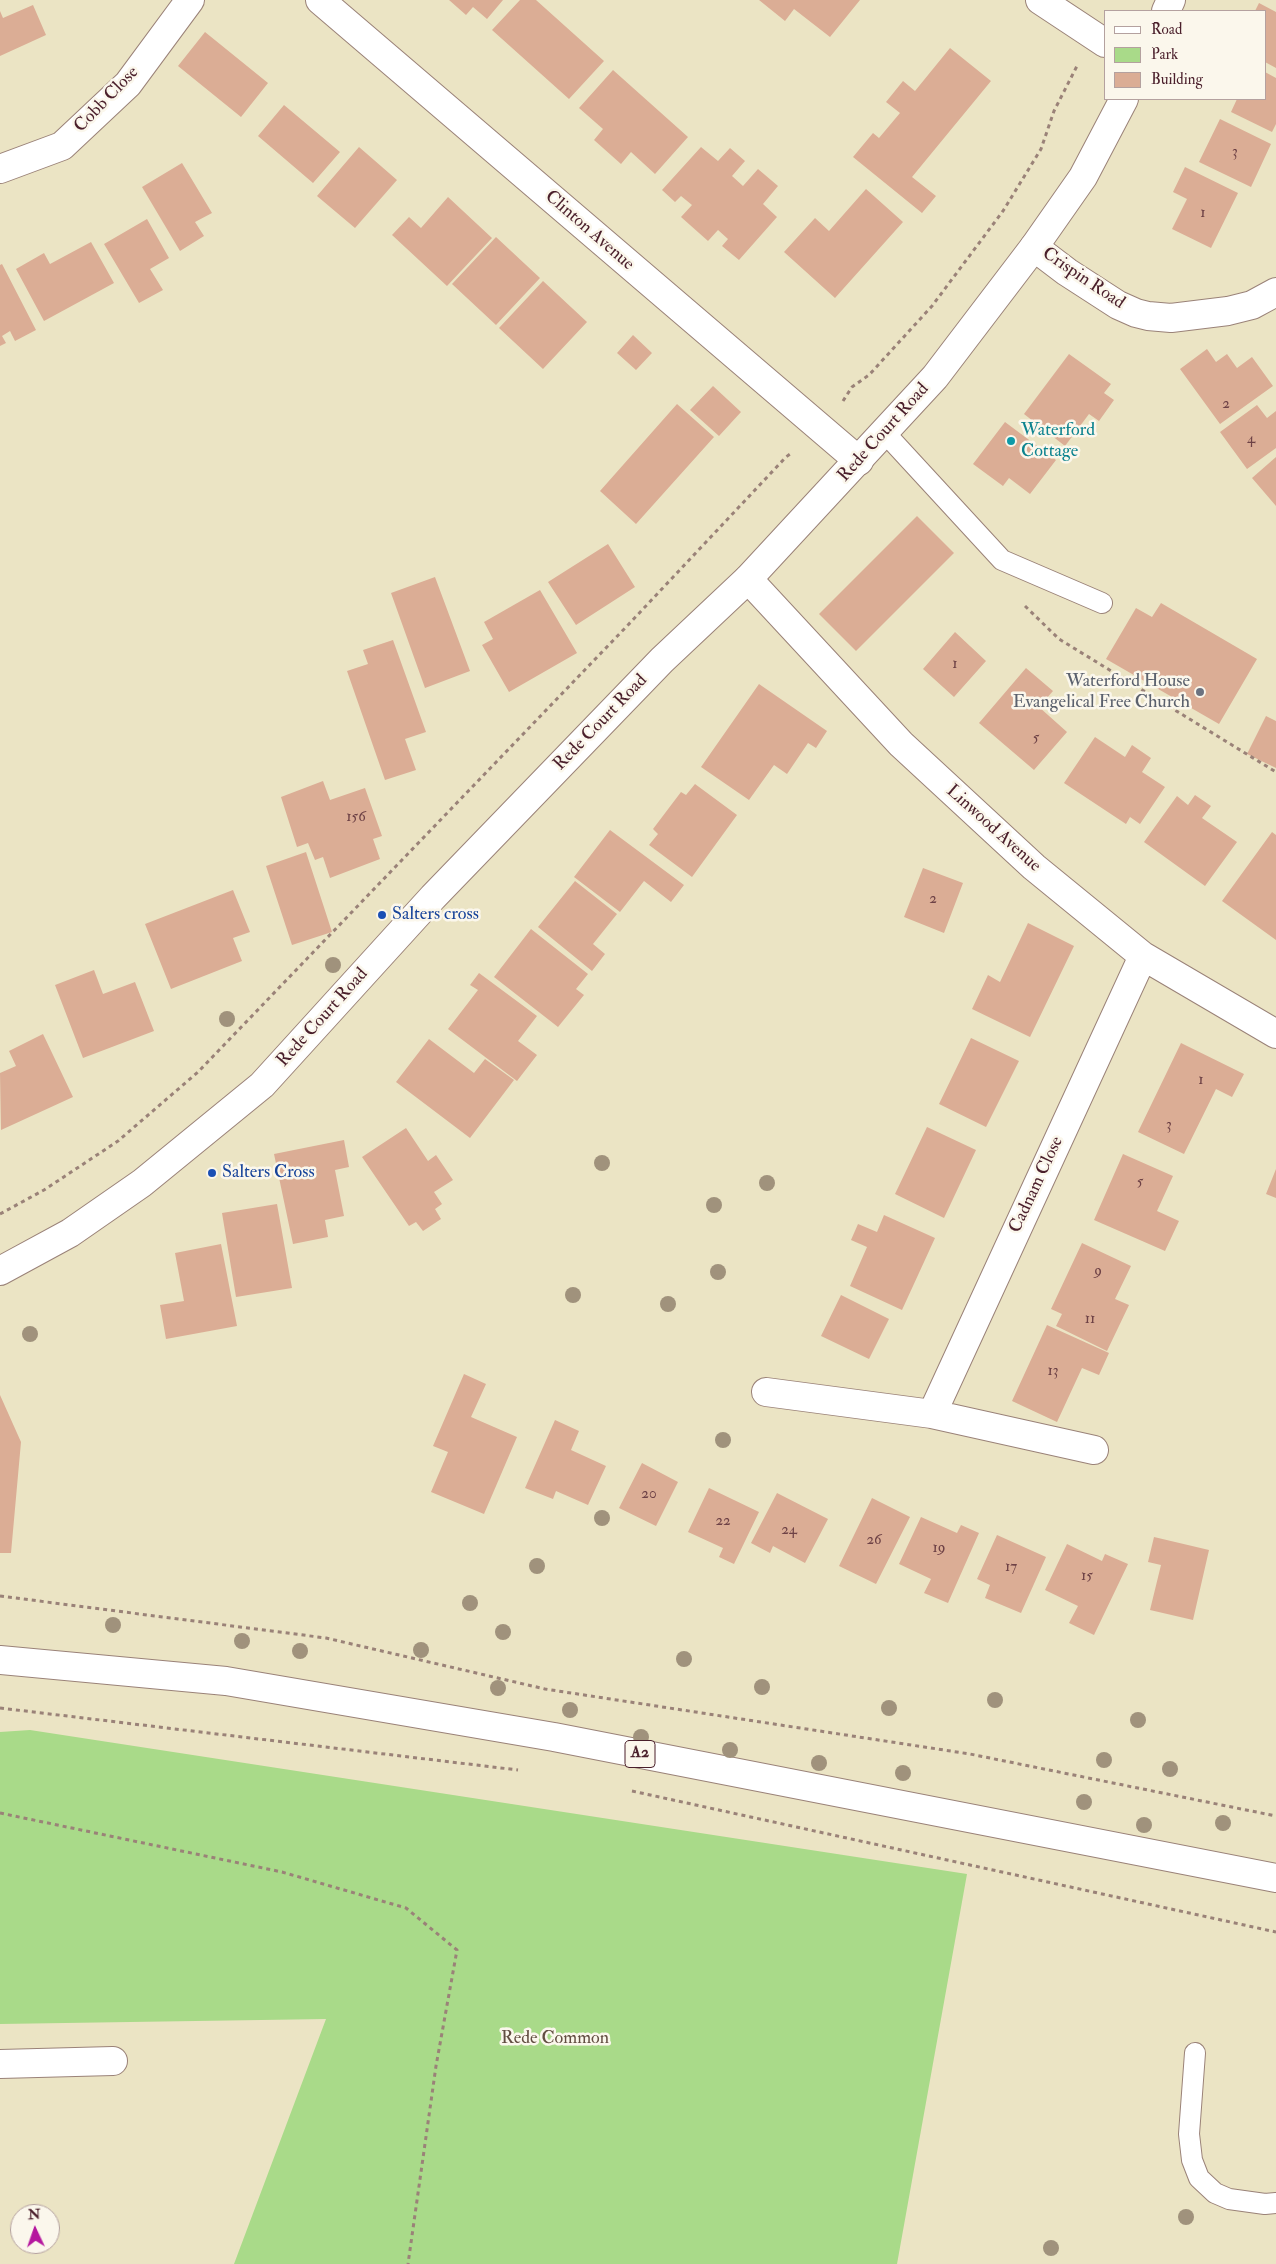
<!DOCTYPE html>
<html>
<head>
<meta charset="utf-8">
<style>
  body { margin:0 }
  #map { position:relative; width:1276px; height:2264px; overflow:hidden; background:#ebe4c4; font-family:"IM FELL Double Pica",serif }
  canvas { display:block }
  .legend { position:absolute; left:1104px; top:10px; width:162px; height:90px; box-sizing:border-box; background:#fbf7ec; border:1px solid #b4a19f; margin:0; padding:6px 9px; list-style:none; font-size:15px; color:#4a1f2b }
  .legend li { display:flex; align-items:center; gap:10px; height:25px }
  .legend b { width:25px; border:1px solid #b4a19f }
  .north { position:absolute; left:10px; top:2204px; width:50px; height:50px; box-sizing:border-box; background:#fbf7ec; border:1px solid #b4a19f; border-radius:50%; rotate:357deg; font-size:14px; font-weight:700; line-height:20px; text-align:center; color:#4a1f2b }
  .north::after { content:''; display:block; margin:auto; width:18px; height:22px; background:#b5179e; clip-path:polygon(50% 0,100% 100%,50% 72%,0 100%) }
</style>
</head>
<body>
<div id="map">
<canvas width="1276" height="2264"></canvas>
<ul class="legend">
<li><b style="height:6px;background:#fff"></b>Road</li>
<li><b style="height:14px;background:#a9da89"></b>Park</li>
<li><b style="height:14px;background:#dbad95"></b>Building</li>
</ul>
<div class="north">N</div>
</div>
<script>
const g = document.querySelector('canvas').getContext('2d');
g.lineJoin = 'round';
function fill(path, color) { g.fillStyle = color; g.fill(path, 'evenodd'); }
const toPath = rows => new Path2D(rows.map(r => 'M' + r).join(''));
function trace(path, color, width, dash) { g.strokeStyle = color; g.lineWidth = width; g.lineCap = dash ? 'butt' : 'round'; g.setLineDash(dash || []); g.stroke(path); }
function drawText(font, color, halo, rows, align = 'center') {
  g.font = font + ' "IM FELL Double Pica",serif'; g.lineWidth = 5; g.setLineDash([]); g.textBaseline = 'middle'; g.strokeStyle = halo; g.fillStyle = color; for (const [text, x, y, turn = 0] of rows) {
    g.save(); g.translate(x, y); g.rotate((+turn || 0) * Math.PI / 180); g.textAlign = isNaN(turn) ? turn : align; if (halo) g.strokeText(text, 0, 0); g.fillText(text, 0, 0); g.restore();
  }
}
fill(toPath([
  [30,1730,967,1874,897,2264,234,2264,326,2019,0,2024,0,1732]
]), '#a9da89');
fill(toPath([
  [449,0,503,0,487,19,473,7,466,15],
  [520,0,536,0,604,61,569,99,492,30],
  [759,0,860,0,830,37,794,9,785,21],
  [1259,3,1276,12,1276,68,1265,62,1265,11,1255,11],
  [33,5,46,35,0,56,0,11,3,18],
  [205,32,268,83,241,117,178,66],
  [950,48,991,81,912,177,936,196,922,213,853,157,873,133,879,138,900,113,886,102,903,81,915,91],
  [613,70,688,137,655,174,631,152,621,164,594,140,603,129,579,108],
  [1265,72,1276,78,1276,124,1272,132,1231,112,1237,99,1265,99],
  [284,105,340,152,313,183,258,136],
  [1220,119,1271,144,1251,187,1199,162],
  [359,147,397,180,355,228,317,196],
  [701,147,718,161,730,148,745,161,732,176,743,186,758,169,778,186,763,204,777,217,739,260,722,246,728,239,718,230,708,241,681,217,692,205,681,196,675,202,662,190],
  [182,163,212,213,195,222,204,236,180,251,142,187],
  [1185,167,1238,193,1211,248,1172,229,1187,199,1173,192],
  [866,189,903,222,835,298,784,252,815,218,829,231],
  [448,197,492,238,447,286,392,235,409,217,421,228],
  [147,219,169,258,150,269,163,290,139,303,104,244],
  [496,237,540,278,496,325,452,284],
  [91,242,114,283,44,321,16,269,44,253,50,264],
  [2,264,36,330,15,341,10,331,2,336,6,343,0,346,0,265],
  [543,281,587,322,543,369,499,328],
  [633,335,652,353,636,370,617,353],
  [1207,349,1216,362,1227,354,1237,368,1252,357,1273,386,1220,424,1180,369],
  [1069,354,1111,384,1104,393,1114,400,1099,421,1089,414,1065,446,1024,414],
  [713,386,741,412,719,436,690,410],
  [677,404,714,437,636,524,600,491],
  [1257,405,1267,418,1276,411,1276,448,1247,469,1220,432],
  [1005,422,1056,460,1030,494,1009,478,1003,486,973,464],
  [1276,457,1276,506,1252,478],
  [917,516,954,553,856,651,819,614],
  [608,544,635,587,576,625,548,582],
  [435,577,470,671,425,688,391,593],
  [540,590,577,653,509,692,482,645,493,639,484,622],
  [1161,603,1257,659,1219,724,1106,659,1136,608,1152,617],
  [955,632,986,661,954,697,923,669],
  [393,640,426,732,405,739,416,770,385,780,347,671,368,664,363,650],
  [1026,668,1053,691,1039,707,1067,732,1034,770,979,723],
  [759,684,827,731,816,748,808,743,787,774,774,765,749,800,701,767],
  [1266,716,1276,721,1276,768,1247,754],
  [1095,737,1125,757,1132,745,1151,758,1142,772,1165,787,1140,824,1130,817,1126,824,1064,783],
  [323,781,330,800,365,788,382,836,373,839,380,859,330,878,323,857,315,860,308,843,297,847,281,797],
  [695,784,737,815,692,877,649,845,658,834,653,829,681,792,686,795],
  [1195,795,1211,806,1202,818,1237,842,1205,886,1144,842,1177,796,1188,805],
  [610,830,684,885,671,902,644,881,620,912,574,877],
  [1272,832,1276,835,1276,940,1222,901],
  [306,852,332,932,292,945,266,866],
  [923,868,963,883,944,933,904,917],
  [575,881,617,914,593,944,605,954,592,971,538,927],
  [233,890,250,932,233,938,242,961,171,989,145,924],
  [1028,923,1074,946,1030,1037,972,1009,988,975,1000,982],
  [531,929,588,974,576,989,584,995,558,1027,494,977],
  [94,970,103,994,135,982,154,1031,83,1058,55,985],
  [479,973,537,1016,518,1041,537,1055,517,1081,448,1029,478,990,470,985],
  [43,1034,73,1097,1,1130,0,1073,16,1066,9,1051],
  [971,1038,1019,1061,986,1127,939,1104],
  [429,1039,474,1073,485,1059,514,1080,470,1138,396,1082],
  [1181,1043,1244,1074,1232,1097,1216,1089,1184,1154,1138,1132],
  [927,1127,976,1150,944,1218,895,1194],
  [406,1128,428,1161,436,1155,453,1180,434,1192,442,1204,435,1209,441,1219,423,1231,416,1222,409,1226,362,1157],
  [344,1140,349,1167,335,1170,344,1216,325,1220,328,1237,293,1244,274,1154],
  [1123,1154,1173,1176,1157,1211,1179,1221,1165,1251,1094,1220],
  [1276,1169,1276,1198,1266,1194],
  [277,1204,292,1288,236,1297,222,1213],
  [884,1215,935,1238,902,1310,850,1286,867,1247,851,1240,858,1224,877,1232],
  [1082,1243,1131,1266,1115,1299,1129,1305,1107,1351,1056,1326,1062,1314,1051,1309],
  [221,1244,237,1326,166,1339,160,1305,184,1301,175,1253],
  [841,1295,889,1319,869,1359,821,1336],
  [1047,1325,1109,1353,1099,1375,1082,1368,1057,1422,1012,1401],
  [464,1374,486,1384,471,1417,517,1437,484,1514,431,1492,448,1452,433,1446],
  [0,1395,21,1442,11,1553,0,1553],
  [555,1420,579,1431,571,1450,606,1466,588,1505,556,1491,553,1499,525,1488],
  [642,1463,678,1482,656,1526,619,1508],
  [709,1488,759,1512,734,1564,719,1557,723,1548,688,1532],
  [777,1493,828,1519,805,1563,773,1546,770,1553,751,1543],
  [872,1498,910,1517,876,1584,839,1566],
  [921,1517,957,1533,961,1525,979,1533,948,1603,924,1593,931,1579,899,1564],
  [997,1535,1046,1557,1021,1613,985,1598,990,1585,977,1579],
  [1154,1537,1209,1550,1193,1620,1150,1610,1161,1565,1148,1562],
  [1067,1544,1102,1561,1105,1554,1128,1564,1094,1635,1069,1623,1078,1606,1045,1590]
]), '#dbad95');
const lane = toPath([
  [885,433,1002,560,1102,603],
  [1195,2053,1189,2134,1192,2160,1199,2178,1215,2193,1229,2199,1265,2204,1276,2203]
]);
const street = toPath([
  [320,0,859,461],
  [1040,0,1105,43],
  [0,169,62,146,128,84,190,0],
  [1034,247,1067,272,1118,305,1136,313,1148,316,1171,318,1228,311,1252,305,1276,292],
  [748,579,901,744,1034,867,1143,956,1276,1034],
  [766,1392,932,1414,1143,956],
  [932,1414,1094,1450],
  [0,2064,113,2061]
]);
const secondary = toPath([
  [1166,11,1171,0],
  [0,1271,70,1233,142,1183,262,1085,433,897,662,660,748,579,935,377,1034,247,1083,177,1124,99]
]);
const primary = toPath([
  [0,1660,226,1681,554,1737,1276,1878]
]);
trace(lane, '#9a8278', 22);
trace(street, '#9a8278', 30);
trace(secondary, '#9a8278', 30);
trace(primary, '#9a8278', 30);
trace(toPath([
  [843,401,852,387,869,375,932,306,1003,211,1041,149,1054,111,1077,66],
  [1025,606,1059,639,1276,772],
  [0,1214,44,1190,118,1141,198,1072,628,625,786,457,793,452],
  [0,1596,326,1638,545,1689,970,1754,1276,1816],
  [0,1708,518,1770],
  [632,1791,1276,1932],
  [0,1813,282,1872,406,1908,457,1950,436,2066,408,2264]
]), '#9a8278', 3, [4, 4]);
trace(lane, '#fff', 20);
trace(street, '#fff', 28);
trace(secondary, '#fff', 28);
trace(primary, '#fff', 28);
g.fillStyle = '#a0927c';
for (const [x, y] of [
  [333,965],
  [227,1019],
  [602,1163],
  [767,1183],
  [714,1205],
  [718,1272],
  [573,1295],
  [668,1304],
  [30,1334],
  [723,1440],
  [602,1518],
  [537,1566],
  [470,1603],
  [113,1625],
  [503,1632],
  [242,1641],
  [421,1650],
  [300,1651],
  [684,1659],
  [762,1687],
  [498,1688],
  [995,1700],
  [889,1708],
  [570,1710],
  [1138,1720],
  [641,1737],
  [730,1750],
  [1104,1760],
  [819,1763],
  [1170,1769],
  [903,1773],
  [1084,1802],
  [1223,1823],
  [1144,1825],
  [1186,2217],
  [1051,2248]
]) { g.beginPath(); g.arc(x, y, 8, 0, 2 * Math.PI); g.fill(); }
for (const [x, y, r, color] of [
  [1011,441,5,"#0f9aa8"],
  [1200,692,5,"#6b7280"],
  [382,915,5,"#1a4fb4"],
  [212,1173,5,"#1a4fb4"]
]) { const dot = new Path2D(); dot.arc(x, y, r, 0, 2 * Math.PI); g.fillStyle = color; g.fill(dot); trace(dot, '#fbf7ec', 2); }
drawText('15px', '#6e4246', null, [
  ["3",1235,153],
  ["1",1203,214],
  ["2",1226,405],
  ["4",1251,440],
  ["1",955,665],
  ["5",1036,739],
  ["156",356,818],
  ["2",933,900],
  ["1",1201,1081],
  ["3",1169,1126],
  ["5",1140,1183],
  ["9",1098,1272],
  ["11",1090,1320],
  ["13",1053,1372],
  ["20",649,1495],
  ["22",723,1522],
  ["24",789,1531],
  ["26",874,1541],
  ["19",939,1549],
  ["17",1011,1568],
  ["15",1087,1577]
]);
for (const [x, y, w] of [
  [640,1754,30]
]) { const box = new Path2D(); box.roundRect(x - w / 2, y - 13.5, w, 27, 4); g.fillStyle = '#fbf7ec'; g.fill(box); trace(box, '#4a1f2b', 1); }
drawText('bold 16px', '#4a1f2b', null, [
  ["A2",640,1754]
]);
drawText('18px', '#4a1f2b', '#fbf7ec', [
  ["Cobb Close",107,100,-46],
  ["Clinton Avenue",589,231,41],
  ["Crispin Road",1083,279,34],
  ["Rede Court Road",884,433,-48],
  ["Rede Court Road",601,723,-46],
  ["Linwood Avenue",993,829,42],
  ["Rede Court Road",323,1018,-48],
  ["Cadnam Close",1037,1185,-65]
]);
drawText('18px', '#0d838f', '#fbf7ec', [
  ["Waterford",1021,431],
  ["Cottage",1021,452]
], 'left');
drawText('18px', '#5b616d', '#fbf7ec', [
  ["Waterford House",1190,682],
  ["Evangelical Free Church",1190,703]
], 'right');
drawText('18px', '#164399', '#fbf7ec', [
  ["Salters cross",392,915],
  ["Salters Cross",222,1173]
], 'left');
drawText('18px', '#624e42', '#fbf7ec', [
  ["Rede Common",555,2039]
]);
</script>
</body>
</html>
